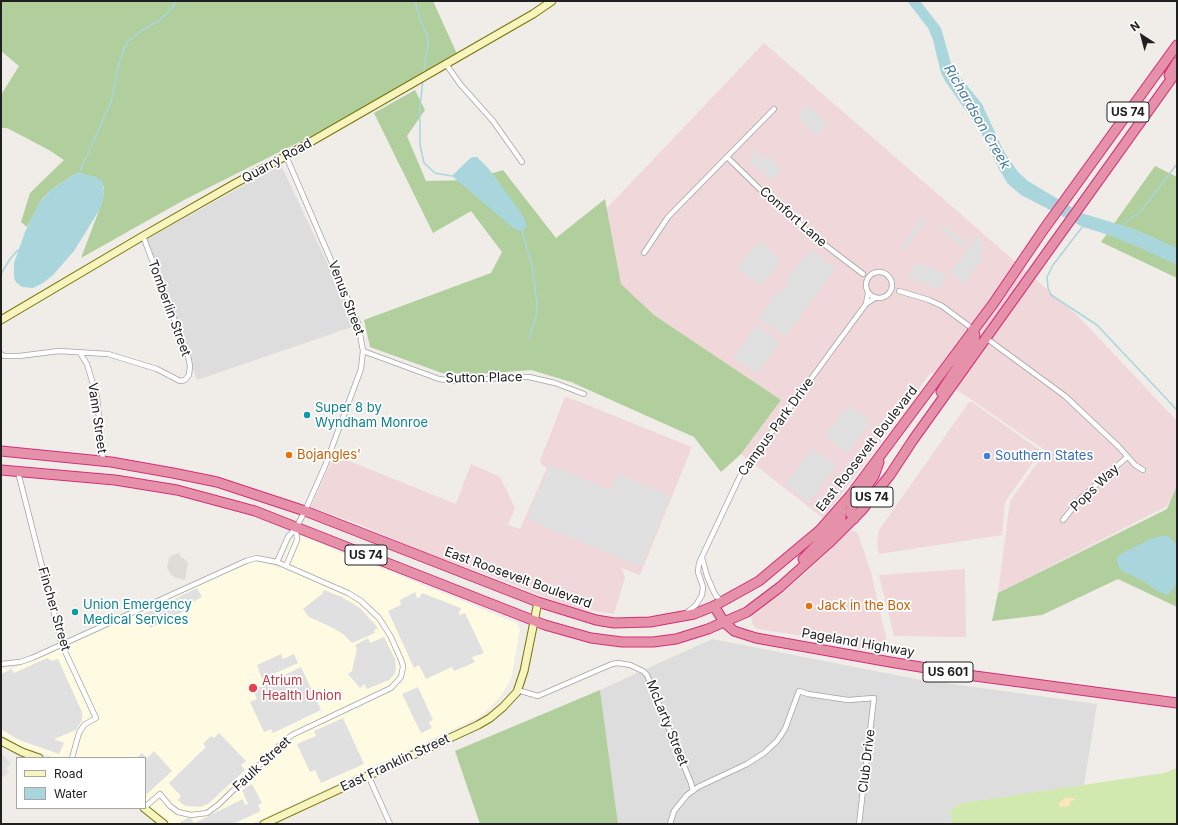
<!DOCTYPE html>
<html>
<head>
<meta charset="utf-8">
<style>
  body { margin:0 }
  #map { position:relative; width:1178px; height:825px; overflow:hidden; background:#f0ece7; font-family:Inter,sans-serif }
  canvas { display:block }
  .frame { position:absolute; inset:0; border:2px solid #202020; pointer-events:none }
  .legend { position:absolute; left:16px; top:757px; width:130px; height:52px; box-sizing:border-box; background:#fff; border:1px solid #a6a6a6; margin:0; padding:5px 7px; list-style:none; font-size:12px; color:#202020 }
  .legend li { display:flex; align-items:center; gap:8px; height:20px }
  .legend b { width:20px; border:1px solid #a6a6a6 }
  .north { position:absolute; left:1122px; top:16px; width:40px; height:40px; -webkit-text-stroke:3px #fff; paint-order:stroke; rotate:324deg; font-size:11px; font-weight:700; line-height:16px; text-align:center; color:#202020 }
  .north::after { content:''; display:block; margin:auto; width:14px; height:18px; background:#202020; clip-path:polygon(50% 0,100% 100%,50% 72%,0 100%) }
</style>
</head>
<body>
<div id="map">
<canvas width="1178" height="825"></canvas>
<div class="frame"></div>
<ul class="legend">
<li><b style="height:5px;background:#f8f4bd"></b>Road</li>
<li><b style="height:11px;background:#a9d6dc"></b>Water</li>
</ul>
<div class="north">N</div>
</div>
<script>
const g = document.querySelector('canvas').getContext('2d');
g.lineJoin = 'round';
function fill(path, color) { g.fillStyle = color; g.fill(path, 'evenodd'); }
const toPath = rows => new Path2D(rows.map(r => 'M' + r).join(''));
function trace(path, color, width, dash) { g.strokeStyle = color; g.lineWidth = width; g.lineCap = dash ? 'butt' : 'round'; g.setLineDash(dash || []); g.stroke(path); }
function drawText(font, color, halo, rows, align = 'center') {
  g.font = font + ' Inter,sans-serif'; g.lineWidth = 3.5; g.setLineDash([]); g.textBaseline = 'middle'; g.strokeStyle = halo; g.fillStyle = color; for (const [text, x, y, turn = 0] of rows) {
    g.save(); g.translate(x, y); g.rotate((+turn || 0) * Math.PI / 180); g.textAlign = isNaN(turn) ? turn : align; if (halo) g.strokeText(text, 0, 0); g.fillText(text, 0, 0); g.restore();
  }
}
fill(toPath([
  [281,165,329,267,355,326,197,380,147,239],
  [712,639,916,679,1097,704,1084,785,962,803,950,810,952,824,618,824,600,690]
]), '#dedddd');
fill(toPath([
  [764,43,1080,318,1177,421,1177,485,1167,506,998,593,1010,501,1046,451,931,372,856,475,823,518,741,454,781,400,654,315,621,284,607,208],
  [565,397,580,402,692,447,640,575,621,568,625,577,614,614,577,608,555,601,487,574,423,552,361,525,311,507,334,455,456,504,471,464,500,477,515,508,508,525,520,529,547,468,541,464,540,461],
  [969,402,972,402,1041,451,1005,502,1002,535,879,554,877,544,879,530],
  [851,531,855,531,858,534,871,572,886,638,887,654,859,649,817,638,757,629,753,625,751,619,753,615,806,573,847,533],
  [965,569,966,637,894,636,879,575]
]), '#f0d7d9');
fill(toPath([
  [295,533,516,623,520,629,511,679,500,697,481,716,251,824,169,824,158,813,145,803,145,758,56,758,20,746,1,734,1,668,11,669,47,655,226,573,255,561,262,562,280,568]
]), '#fefbe2');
fill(toPath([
  [179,553,181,557,186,560,188,564,185,580,174,577,170,573,167,568,169,558,172,555]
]), '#dfdcd8');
fill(toPath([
  [1177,768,1177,824,952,824,950,810,962,803,1164,773]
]), '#d1e8af');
fill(toPath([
  [1,1,433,1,457,54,343,120,184,200,81,258,103,200,104,187,95,177,79,173,73,175,50,191,42,199,27,227,21,222,30,193,64,160,49,150,7,128,1,128,1,95,19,66,1,51],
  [415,90,425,110,407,136,426,181,470,180,503,170,556,238,605,199,621,284,654,315,781,400,741,454,721,472,694,437,571,382,531,370,478,374,442,373,370,347,364,320,491,273,502,252,471,211,433,233,374,113],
  [1155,166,1177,177,1177,278,1101,242],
  [1177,485,1177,607,1118,579,1042,615,992,621,998,593,1167,509],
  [600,690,618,824,480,824,455,751]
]), '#b1ce9d');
fill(toPath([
  [1065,798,1073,798,1076,800,1070,801,1070,805,1069,806,1060,807,1059,803]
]), '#fde7b8');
fill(toPath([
  [807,105,828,124,817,136,797,118,801,114,799,113],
  [753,149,764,159,767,155,782,170,772,181,750,161,753,158,749,154],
  [922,218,926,221,904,251,900,248],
  [944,225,967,243,963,247,941,229],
  [977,236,984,241,981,245,985,247,979,255,983,259,964,283,950,273],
  [760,241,780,259,778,262,779,264,760,286,737,267],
  [810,249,836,268,786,336,782,333,781,335,777,332,778,331,769,324,767,326,759,318,780,289,783,291,788,284,785,282],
  [916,262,946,274,940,290,909,278],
  [756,325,780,342,757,374,734,358],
  [848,404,871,421,848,453,825,436],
  [812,448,836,466,809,502,786,485],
  [550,465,611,490,618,474,671,496,641,567,527,519],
  [197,588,202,597,189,604,191,608,150,628,141,615],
  [324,590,342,597,360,608,378,628,374,630,375,633,352,643,343,634,333,628,309,617,303,609,322,594],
  [415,592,417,598,419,598,422,593,461,608,459,613,459,615,465,613,484,653,472,657,475,662,454,671,452,667,426,679,419,665,414,668,388,611,401,605,400,600],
  [384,637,395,659,396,670,394,675,389,680,367,689,364,684,360,688,348,674,352,671,357,649,355,645,368,638,370,643],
  [281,654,283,659,294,654,298,663,262,679,257,665],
  [47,658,52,661,58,659,82,712,82,720,76,730,54,739,64,743,59,754,19,740,1,729,1,674,11,669,14,673],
  [301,667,321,710,273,733,271,729,264,732,250,702,257,699,253,690],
  [418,687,433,720,429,722,432,728,421,733,402,694],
  [343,718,364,764,321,783,315,770,310,772,297,744,316,736,314,731],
  [219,733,246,761,241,765,245,770,208,804,200,807,187,806,182,804,178,800,181,796,169,783,206,747,203,744,211,736,214,738],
  [154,751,172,771,147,794,145,792,145,758,136,758,142,753,147,758],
  [1,753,11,763,6,768,9,772,1,779],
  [252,784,262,803,258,805,261,811,233,824,181,824,180,822,190,817,194,823,243,799,245,805,248,804,242,790]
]), '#e0e0e0');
fill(toPath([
  [907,1,920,1,941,28,952,67,982,104,1003,150,1018,172,1028,181,1081,213,1134,229,1177,248,1177,265,1138,247,1106,234,1083,227,1021,195,1008,184,999,169,981,132,945,81,941,73,933,40,928,28],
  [472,157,477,157,489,169,522,214,527,225,523,232,513,228,452,176,465,163],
  [79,173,96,177,102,181,104,191,103,200,100,209,74,251,53,275,43,283,33,288,22,287,16,282,14,278,14,263,25,232,39,203,50,191,73,175],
  [1161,536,1167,536,1172,539,1177,546,1177,581,1174,588,1168,595,1159,592,1143,581,1121,570,1118,565,1117,559,1120,554,1151,539]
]), '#a9d6dc');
trace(toPath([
  [415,1,420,19,427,34,428,43,423,75],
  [423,80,420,106,420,145,424,163,435,173,452,176],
  [79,173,111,102,119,64,127,42,142,30,159,21,171,9,176,1],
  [1083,226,1053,265,1047,277,1048,288,1051,295,1097,325,1177,410],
  [1120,226,1141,211,1177,164],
  [522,231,532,266,537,304,536,318,529,338],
  [1,274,10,259,18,250]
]), '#a9d6dc', 1.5);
const street = toPath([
  [446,64,460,84,493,121,522,162],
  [727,157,768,197,812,235,863,274],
  [644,253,668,217,774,109],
  '866 285a13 13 0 1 1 26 0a13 13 0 1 1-26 0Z',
  [899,291,929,300,942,306,973,329],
  [868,293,866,304,875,298],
  [986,338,1065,396,1119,447,1135,465,1143,470],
  [363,351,439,379,455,381,517,377,529,377,555,383,584,394],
  [80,353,87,364,97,397,103,461],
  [1,354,4,356,19,356,59,351,108,354,157,369,180,381,185,380,189,375,190,366,188,356,143,236],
  [18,472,62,645,96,718,84,725,79,733,72,758],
  [1063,520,1080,499,1127,457],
  [702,558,707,576,713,590,716,596,722,601],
  [277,562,288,537,296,528,305,511,325,466,361,369,363,351,358,323,286,156],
  [286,566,297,540,296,528],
  [685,614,696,605,702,595,703,587,698,572,699,563,741,474,866,304],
  [1,664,20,662,32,658,246,561,256,558,277,562,348,593,361,601,379,618,391,637,402,662,403,667,401,677,391,688,292,735,282,743,218,805,207,813,191,815,178,812,170,806,160,794,145,807],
  [517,690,538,696,612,664,618,663,630,665,643,671,647,675,691,783,693,791],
  [368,775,390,824],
  [670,824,674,811,687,795,698,787,747,764,764,753,777,741,785,729,799,691,808,694,848,700,874,698,859,824]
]);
const secondary = toPath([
  [1,320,143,236,234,184,286,156,533,14,552,1],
  [1,741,22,752,39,758],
  [144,808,164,824],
  [264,824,478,725,490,718,503,707,517,692,524,671,538,602]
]);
const highway = toPath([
  [1169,75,1177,62],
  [941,392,974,342,975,336,973,329],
  [1,451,111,462,173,473,217,482,305,511,538,602,596,620,614,623,650,622,694,614,714,606,759,581,820,530,850,496,993,304,1044,229,1177,45],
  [1,470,115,480,177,490,255,511,545,625,591,638,622,642,653,642,676,639,708,629,747,612,780,587,829,543,862,510,890,475,913,440,1177,71],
  [854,519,850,513,850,510,874,476,879,462],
  [803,559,841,519,841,506],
  [714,606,724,622,734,631,756,638,890,662,975,676,1177,703]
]);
trace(street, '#a4a4a4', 6);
trace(secondary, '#767508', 9);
trace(highway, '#d62c79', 11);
trace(street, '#fff', 4.5);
trace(secondary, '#f8f4bd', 7);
trace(highway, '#e591aa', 9);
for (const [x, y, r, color] of [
  [307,415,4,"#0f9aa8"],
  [289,455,4,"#e8710a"],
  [987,456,4,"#3f7fe0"],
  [809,606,4,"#e8710a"],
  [75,612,4,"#0f9aa8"],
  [253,688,5,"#e0444e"]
]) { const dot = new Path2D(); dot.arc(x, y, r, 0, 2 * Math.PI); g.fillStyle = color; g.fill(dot); trace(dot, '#fff', 1.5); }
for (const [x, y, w] of [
  [1128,112,42],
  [872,497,42],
  [366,555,42],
  [948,672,50]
]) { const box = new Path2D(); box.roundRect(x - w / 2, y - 10, w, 20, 3); g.fillStyle = '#fff'; g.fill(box); trace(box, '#202020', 1); }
drawText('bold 12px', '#202020', null, [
  ["US 74",1128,112],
  ["US 74",872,497],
  ["US 74",366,555],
  ["US 601",948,672]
]);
drawText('13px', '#202020', '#fff', [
  ["Quarry Road",277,161,-29],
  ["Comfort Lane",793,217,41],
  ["Venus Street",346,298,69],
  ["Tomberlin Street",169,308,70],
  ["Sutton Place",484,378,-1],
  ["Vann Street",97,418,82],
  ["Campus Park Drive",776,427,-54],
  ["East Roosevelt Boulevard",867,449,-52],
  ["Pops Way",1095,488,-44],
  ["East Roosevelt Boulevard",518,578,20],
  ["Fincher Street",54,609,74],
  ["Pageland Highway",858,643,10],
  ["McLarty Street",667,723,68],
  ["Club Drive",867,761,-83],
  ["East Franklin Street",395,763,-25],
  ["Faulk Street",262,764,-43]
]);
drawText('13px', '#0d838f', '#fff', [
  ["Super 8 by",315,408],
  ["Wyndham Monroe",315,423],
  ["Union Emergency",83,605],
  ["Medical Services",83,620]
], 'left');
drawText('13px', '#c56008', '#fff', [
  ["Bojangles'",297,455],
  ["Jack in the Box",817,606]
], 'left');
drawText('13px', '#366cbe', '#fff', [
  ["Southern States",995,456]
], 'left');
drawText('13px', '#be3a42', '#fff', [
  ["Atrium",262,681],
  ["Health Union",262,696]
], 'left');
drawText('italic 14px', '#497c9e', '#fff', [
  ["Richardson Creek",977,117,60]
]);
</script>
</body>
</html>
